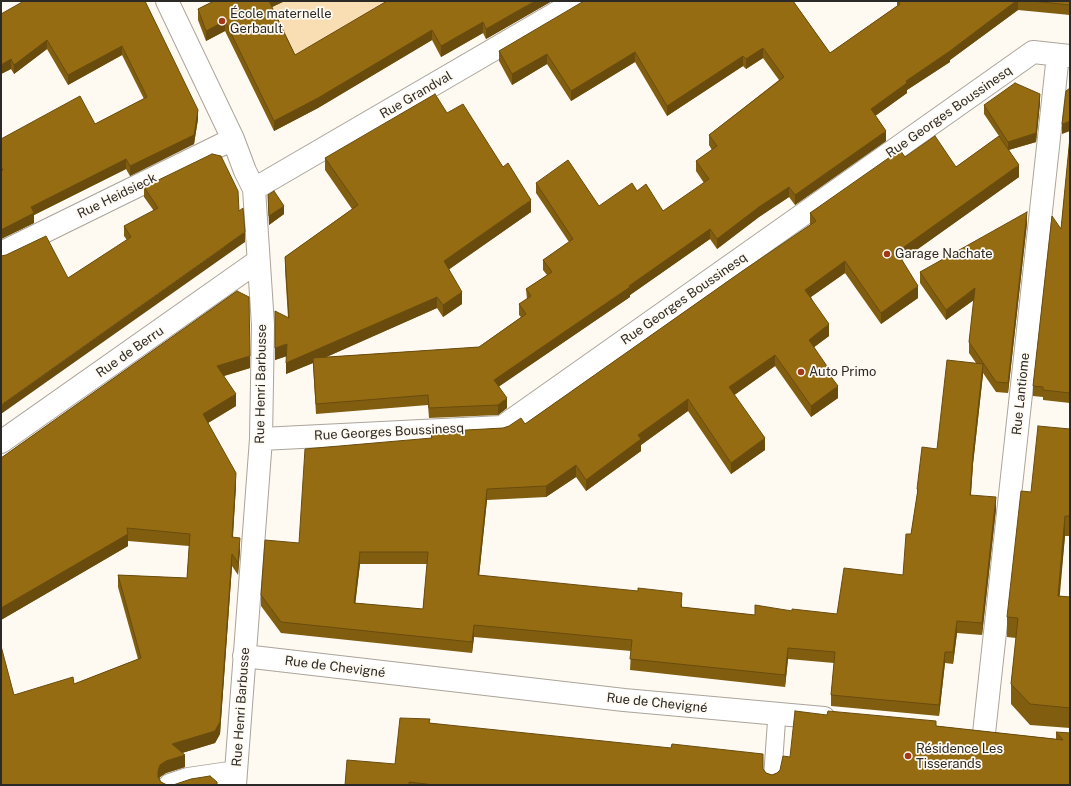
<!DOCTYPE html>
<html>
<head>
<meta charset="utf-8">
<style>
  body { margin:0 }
  #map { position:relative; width:1071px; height:786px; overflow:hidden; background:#fffaf1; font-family:"Public Sans",sans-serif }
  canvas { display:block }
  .frame { position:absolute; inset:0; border:2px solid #2c2a26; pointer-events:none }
</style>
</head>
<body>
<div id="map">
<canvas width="1071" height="786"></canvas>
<div class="frame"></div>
</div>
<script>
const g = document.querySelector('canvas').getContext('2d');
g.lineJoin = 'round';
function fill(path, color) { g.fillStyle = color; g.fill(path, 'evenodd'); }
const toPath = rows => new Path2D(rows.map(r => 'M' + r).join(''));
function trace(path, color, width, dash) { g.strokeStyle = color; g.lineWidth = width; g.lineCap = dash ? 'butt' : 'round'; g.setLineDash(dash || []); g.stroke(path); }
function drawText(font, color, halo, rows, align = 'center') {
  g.font = font + ' "Public Sans",sans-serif'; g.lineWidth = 3.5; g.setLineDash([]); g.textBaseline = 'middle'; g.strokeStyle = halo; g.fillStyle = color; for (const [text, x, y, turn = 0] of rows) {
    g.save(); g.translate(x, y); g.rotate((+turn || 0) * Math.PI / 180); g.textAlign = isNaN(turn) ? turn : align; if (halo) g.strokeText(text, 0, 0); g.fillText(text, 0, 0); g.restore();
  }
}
fill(toPath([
  [285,1,405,1,290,77,268,10]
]), '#f9deb3');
const lane = toPath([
  [772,785,777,714]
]);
const street = toPath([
  [167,1,233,139,245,171,254,189,263,325,261,439,235,785],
  [254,189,577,1],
  [1,253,233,139],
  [261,439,502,427,1033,52,1070,56],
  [1,442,258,261],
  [244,656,624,700,824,718],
  [984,733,1058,55],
  [170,785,188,779,236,772]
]);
trace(lane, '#aaa49a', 19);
trace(street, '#aaa49a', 24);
trace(lane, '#fff', 17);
trace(street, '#fff', 22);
fill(toPath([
  [145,1,198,119,194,144,130,176,126,169,34,215,34,223,1,239,1,139,95,124,144,99,122,55,68,85,47,49,14,74,11,69,1,74,1,14],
  [214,1,285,1,272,7,295,55,552,1,486,39,483,33,441,57,432,40,318,108,274,131,225,31,206,41,198,20,198,9],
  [793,1,830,53,897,6,897,1,1070,1,1070,15,1018,10,950,60,950,62,907,90,907,93,875,116,886,141,795,205,789,197,759,217,717,249,710,239,630,295,630,297,499,386,507,408,498,415,429,418,428,405,316,414,313,363,286,374,287,356,275,360,288,318,285,269,285,257,352,209,325,170,325,158,447,113,531,212,449,269,462,304,443,317,437,308,326,357,479,347,521,317,519,315,519,304,527,299,526,289,547,275,543,270,543,260,569,242,536,193,536,183,599,206,637,191,663,211,704,183,696,171,696,161,712,150,709,145,709,135,779,80,763,58,746,69,743,66,667,116,635,62,571,101,547,64,512,85,499,61,499,51],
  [1040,103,1036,142,1009,150,1019,177,902,260,918,298,881,324,845,273,811,297,829,336,814,347,831,378,838,398,811,417,775,366,734,395,765,450,731,474,688,411,641,445,641,451,586,491,576,477,546,497,487,500,479,575,682,604,682,607,755,615,792,611,837,614,903,575,911,534,917,495,917,489,937,449,976,363,969,353,969,342,974,300,946,320,920,283,920,272,1027,223,1008,393,996,392,983,373,973,464,971,495,996,509,982,635,957,633,953,664,945,663,939,716,831,706,831,695,834,663,788,659,785,687,630,670,631,651,474,637,472,653,281,633,261,606,261,595,299,543,431,438,431,432,503,428,525,424,810,225,810,213,905,157,956,167,999,136,984,114,984,105],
  [360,564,427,564,423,609,355,603],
  [1070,137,1070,403,1043,400,1043,397,1033,396,1033,386,1061,229],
  [144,187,239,211,245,242,68,278,127,240,124,236,124,226,154,211,144,197],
  [268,195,284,214,269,225,268,204],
  [237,291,250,368,224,376,236,406,208,423,236,485,233,537,240,550,238,575,232,566,220,734,215,743,182,753,185,767,166,773,160,777,159,779,161,782,1,785,14,695,74,684,138,659,118,587,118,575,187,578,189,546,128,541,128,546,1,620,1,458],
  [1070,429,1070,536,1065,536,1059,596,1070,597,1070,728,1030,725,1011,704,1011,684,1016,638,1007,637,1007,617,1031,492],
  [430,723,763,769,766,773,772,775,777,773,780,770,790,757,936,726,1056,739,1056,732,1070,733,1070,785,345,785,395,764]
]), '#815d10');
fill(toPath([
  [268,1,285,1,268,9],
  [535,1,552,1,486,39,486,29],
  [1016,1,1018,1,1018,10,950,60,950,62,907,90,907,93,871,119,871,109,906,81,950,51],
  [225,21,225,31,206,41,206,31],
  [483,22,483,33,441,57,441,46],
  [432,30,432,40,318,108,274,131,274,121],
  [47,40,47,49,14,74,14,65],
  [122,46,122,55,68,85,68,75],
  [763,48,763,58,746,69,746,59],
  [635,52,635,62,571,101,571,91],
  [547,54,547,64,512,85,512,74],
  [743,56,743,66,667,116,667,106],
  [11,59,11,69,1,74,1,65],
  [1040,94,1040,103,1036,142,1008,150,1008,142],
  [198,110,198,119,194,144,130,176,130,166],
  [1070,121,1070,131,1062,134,1062,124],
  [886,131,886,141,795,205,795,195],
  [126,159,126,169,34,215,34,223,1,239,1,230,31,207],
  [1019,165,1019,177,897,264,897,252],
  [789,187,789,197,759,217,717,249,717,239,759,207],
  [531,200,531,212,444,273,444,261],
  [284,206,284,214,269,225,269,216],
  [1027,212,1027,223,1008,393,1008,383],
  [710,229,710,239,630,295,630,297,494,390,494,380],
  [245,232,245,242,1,414,1,405],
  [845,261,845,273,805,301,805,290],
  [918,286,918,298,881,324,881,313],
  [975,288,975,299,946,320,946,310],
  [462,292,462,304,443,317,443,305],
  [437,297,437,308,313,363,313,358,313,363,286,374,286,363],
  [829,324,829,336,809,351,809,340],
  [287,344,287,356,275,360,275,348],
  [775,355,775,366,729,399,729,387],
  [250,356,250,368,217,378,217,366],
  [983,364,983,375,973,464,970,506,970,495,973,453],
  [831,372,831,384,829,374],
  [838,386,838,398,811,417,811,406],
  [236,394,236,406,203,426,203,414],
  [507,398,507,408,498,415,498,405],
  [688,399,688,411,641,445,641,451,586,491,586,480,638,435],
  [765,438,765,450,731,474,731,463],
  [576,465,576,477,546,497,546,486],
  [236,473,236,485,232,549,232,537],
  [487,489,487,500,478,586,478,575],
  [996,497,996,509,982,635,982,623],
  [1065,516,1065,536,1058,616,1058,596],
  [128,534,128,546,1,620,1,608],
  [240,538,240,550,238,575,238,563],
  [360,552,360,564,354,615,354,603],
  [232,554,232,566,220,734,215,743,172,756,172,744],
  [957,621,957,633,953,664,953,652],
  [474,625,474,637,472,653,472,642],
  [788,648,788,659,785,687,785,675],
  [945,652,945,663,939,716,939,705],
  [185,755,185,767,166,773,160,777,158,783,158,771,160,765,166,761]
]), '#694c0d');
const building = toPath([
  [24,1,145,1,198,110,194,135,130,166,126,159,31,207,34,213,1,230,1,171,3,170,1,167,1,139,80,96,95,124,147,97,122,46,68,75,47,40,14,65,11,59,1,65,1,14,24,1],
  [214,1,269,1,295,55,387,1,535,1,486,29,483,22,441,46,432,30,318,98,274,121,225,21,206,31,198,9,214,1],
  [584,1,793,1,830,53,900,4,898,1,1016,1,950,51,906,81,907,83,871,109,886,131,795,195,789,187,759,207,717,239,710,229,629,286,630,287,494,380,507,398,498,405,429,408,428,395,316,404,313,358,479,347,526,314,519,304,531,296,526,289,552,272,543,260,573,239,536,183,568,160,599,206,632,183,637,191,646,184,663,211,709,179,696,161,717,146,709,135,784,77,763,48,746,59,743,56,667,106,635,52,571,91,547,54,512,74,499,51,584,1],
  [1032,1,1070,1,1070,5,1032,1],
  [1015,83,1040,94,1036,133,1008,142,984,105,1015,83],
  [1070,88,1070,121,1062,124,1066,91,1070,88],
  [435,94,447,113,463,104,503,167,508,163,531,200,444,261,462,292,443,305,437,297,286,363,287,344,275,348,275,311,289,318,285,257,358,205,325,158,435,94],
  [935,136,956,167,999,136,1019,165,897,252,918,286,881,313,845,261,805,290,829,324,809,340,831,372,829,374,838,386,811,406,775,355,729,387,765,438,731,463,688,399,638,435,641,439,586,480,576,465,546,486,487,489,478,575,638,591,638,588,682,593,681,607,755,615,755,605,792,611,792,609,837,614,844,568,903,575,906,534,911,534,918,489,917,489,922,447,937,449,947,360,983,364,973,453,970,495,996,497,982,623,957,621,953,652,945,652,939,705,831,695,835,652,788,648,785,675,630,659,632,640,474,625,472,642,281,622,261,595,265,540,299,543,305,449,432,438,431,432,503,428,509,426,521,418,525,424,741,272,816,221,810,213,900,150,905,157,935,136],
  [360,552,428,552,423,609,354,603,360,552],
  [1070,137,1070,393,1043,390,1043,387,1033,386,1052,216,1061,229,1070,137],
  [212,154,221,156,238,191,239,211,243,208,245,232,1,405,1,256,6,255,46,236,68,278,131,237,124,226,158,208,144,187,212,154],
  [274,191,284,206,269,216,268,195,274,191],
  [1027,212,1008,383,996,382,969,342,975,288,946,310,920,272,1027,212],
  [237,291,249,297,250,356,217,366,236,394,203,414,236,473,232,537,240,538,238,563,232,554,220,722,215,731,172,744,185,755,166,761,160,765,158,771,158,777,161,782,167,785,1,785,1,646,14,695,73,677,74,684,141,658,118,575,187,578,190,534,127,528,128,534,1,608,1,458,237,291],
  [1038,426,1070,429,1070,516,1065,516,1058,596,1070,597,1070,708,1030,704,1011,684,1018,618,1007,617,1021,491,1031,492,1038,426],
  [795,711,827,715,828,711,936,721,936,726,1063,740,1056,732,1070,733,1070,785,434,785,409,782,409,785,345,785,347,760,395,764,400,718,430,719,429,723,671,748,672,744,763,754,763,769,766,773,772,775,777,773,780,770,783,756,790,757,795,711],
  [210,776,217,782,217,785,173,785,191,779,210,776]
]);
fill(building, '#966c13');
trace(building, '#694c0d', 1);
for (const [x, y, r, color] of [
  [222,21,4,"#a1391a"],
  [887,254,4,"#a1391a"],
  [801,372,4,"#a1391a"],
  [908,756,4,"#a1391a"]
]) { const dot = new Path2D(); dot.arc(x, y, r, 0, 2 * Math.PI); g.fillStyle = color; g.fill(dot); trace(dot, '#fffaf1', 1.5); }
drawText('13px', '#2c2a26', '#fffaf1', [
  ["École maternelle",230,14],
  ["Gerbault",230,29],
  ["Garage Nachate",895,254],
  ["Auto Primo",809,372],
  ["Résidence Les",916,749],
  ["Tisserands",916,764]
], 'left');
drawText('13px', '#2c2a26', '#fffaf1', [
  ["Rue Grandval",416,95,-30],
  ["Rue Georges Boussinesq",949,112,-35],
  ["Rue Heidsieck",117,196,-26],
  ["Rue Georges Boussinesq",684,299,-35],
  ["Rue de Berru",130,352,-35],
  ["Rue Henri Barbusse",261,384,-89],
  ["Rue Lantiome",1021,394,-84],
  ["Rue Georges Boussinesq",389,432,-3],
  ["Rue de Chevigné",335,667,7],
  ["Rue de Chevigné",657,703,6],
  ["Rue Henri Barbusse",241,707,-86]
]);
</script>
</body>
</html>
